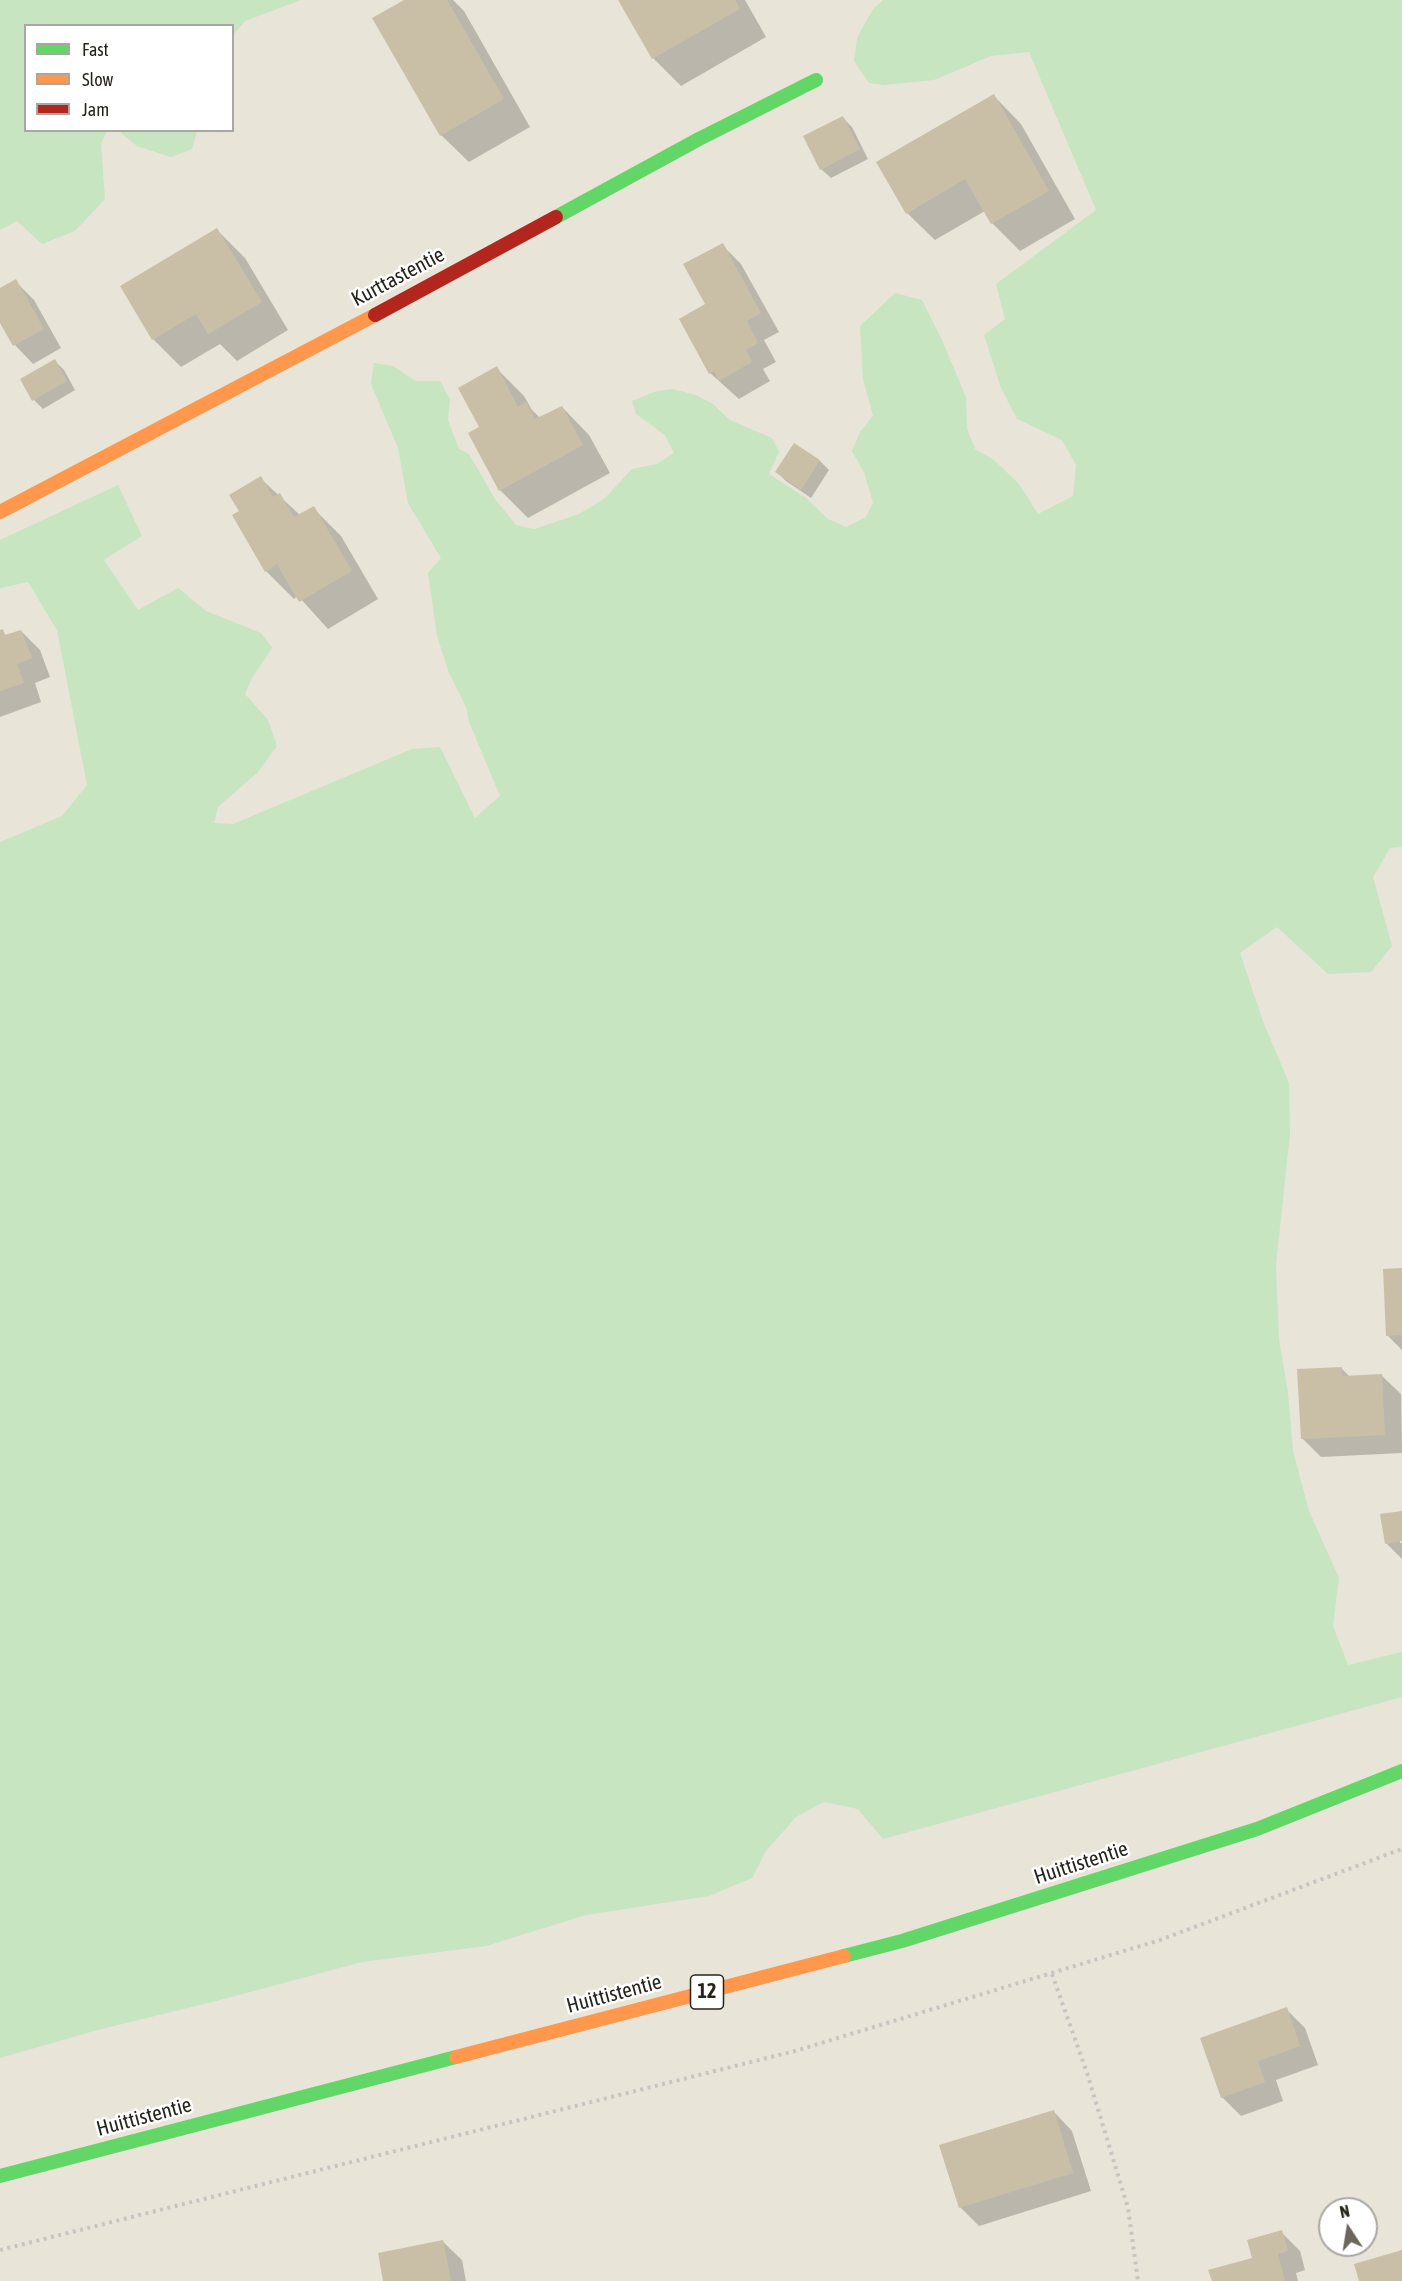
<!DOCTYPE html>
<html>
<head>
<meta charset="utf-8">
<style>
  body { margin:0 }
  #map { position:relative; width:1402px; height:2281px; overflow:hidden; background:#e9e4d8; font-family:"Asap Condensed",sans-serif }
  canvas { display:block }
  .legend { position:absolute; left:24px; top:24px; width:210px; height:108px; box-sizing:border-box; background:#fff; border:2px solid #a9a7a4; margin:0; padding:8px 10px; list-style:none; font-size:18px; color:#27241b }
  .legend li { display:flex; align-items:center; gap:12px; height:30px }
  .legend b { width:30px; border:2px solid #a9a7a4 }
  .north { position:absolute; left:1318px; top:2197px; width:60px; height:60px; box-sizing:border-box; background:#fff; border:2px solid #a9a7a4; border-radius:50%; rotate:348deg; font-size:16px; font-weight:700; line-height:24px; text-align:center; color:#27241b }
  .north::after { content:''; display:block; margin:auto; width:21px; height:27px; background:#6b675d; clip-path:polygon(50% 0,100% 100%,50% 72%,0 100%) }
</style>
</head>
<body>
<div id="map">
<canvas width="1402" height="2281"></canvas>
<ul class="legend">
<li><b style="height:8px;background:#63d668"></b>Fast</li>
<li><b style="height:8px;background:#ff974d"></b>Slow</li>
<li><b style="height:8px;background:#b3261e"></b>Jam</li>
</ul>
<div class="north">N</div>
</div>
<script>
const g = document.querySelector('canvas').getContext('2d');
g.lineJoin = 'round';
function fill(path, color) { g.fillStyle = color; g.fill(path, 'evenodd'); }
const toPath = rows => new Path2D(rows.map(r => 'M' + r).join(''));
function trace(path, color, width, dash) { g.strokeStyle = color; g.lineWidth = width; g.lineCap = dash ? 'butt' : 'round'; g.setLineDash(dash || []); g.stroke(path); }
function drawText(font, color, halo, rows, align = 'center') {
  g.font = font + ' "Asap Condensed",sans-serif'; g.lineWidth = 5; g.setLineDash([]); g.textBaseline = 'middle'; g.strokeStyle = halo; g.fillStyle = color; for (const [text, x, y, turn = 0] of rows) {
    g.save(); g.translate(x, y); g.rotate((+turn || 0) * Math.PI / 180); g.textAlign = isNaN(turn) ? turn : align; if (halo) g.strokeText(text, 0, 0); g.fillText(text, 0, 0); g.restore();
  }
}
fill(toPath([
  [0,0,301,0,245,21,233,35,232,26,26,26,26,130,107,131,101,144,105,199,75,231,42,244,17,221,0,230],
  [883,0,1402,0,1402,847,1390,848,1373,877,1392,946,1371,972,1328,974,1277,927,1240,953,1264,1024,1289,1083,1290,1134,1276,1265,1279,1340,1288,1393,1293,1451,1309,1511,1339,1578,1333,1626,1348,1665,1402,1652,1402,1697,883,1839,858,1809,824,1802,796,1817,766,1851,752,1878,709,1896,586,1915,486,1946,362,1962,224,1999,94,2031,0,2058,0,842,62,816,87,785,57,630,28,582,0,588,0,540,118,485,142,536,104,560,138,610,178,588,206,611,261,633,272,648,251,680,245,694,268,720,277,746,258,772,218,807,214,823,233,824,412,749,440,747,475,818,500,796,469,722,466,707,449,673,437,636,428,573,441,558,408,503,398,448,371,384,374,363,393,366,416,381,440,381,450,399,448,420,459,449,469,454,495,499,516,525,534,529,579,514,605,498,632,469,657,464,674,453,665,435,636,414,632,401,657,391,673,389,696,395,713,404,730,420,772,438,779,452,769,474,806,498,828,519,846,527,866,517,873,503,864,472,852,451,860,432,873,416,863,379,860,326,895,293,922,300,942,340,966,397,967,429,975,449,994,460,1019,484,1038,514,1073,496,1076,465,1062,440,1017,419,1001,388,984,335,1005,319,996,284,1096,210,1029,52,991,56,934,80,884,85,869,83,854,61,857,38,873,9],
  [119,131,197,131,192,149,171,157,137,146]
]), '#c6e5c0');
fill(toPath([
  [407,0,453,0,464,11,530,127,469,162,441,135],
  [620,0,745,0,766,37,681,86,653,58],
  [994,96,1021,124,1075,219,1020,251,992,223,985,211,935,240,907,213],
  [843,118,852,127,868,159,831,178,821,169],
  [217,230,245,258,288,330,237,361,220,344,181,367,153,339],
  [722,245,741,264,779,332,764,340,776,362,763,369,770,381,739,399,710,373,707,305],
  [15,281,34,300,61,348,33,364,15,345,0,320,0,290],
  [55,361,64,370,75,390,43,409,34,400],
  [496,368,524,396,532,410,540,418,562,407,589,435,610,473,528,518,500,490,481,428],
  [795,445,820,461,829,470,811,498,786,481,777,472],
  [260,478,301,516,313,508,341,536,378,599,328,629,298,596,294,599,266,571,241,511],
  [0,631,2,631,7,636,21,631,40,650,50,677,35,683,41,702,0,717],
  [1402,1270,1402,1350,1387,1335],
  [1342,1369,1350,1377,1382,1376,1401,1394,1402,1453,1321,1457,1302,1438],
  [1402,1512,1402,1540,1400,1540,1400,1543,1402,1543,1402,1559,1386,1543],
  [1286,2009,1305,2028,1318,2065,1276,2080,1283,2101,1241,2116,1222,2097],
  [1054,2112,1072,2131,1091,2191,979,2226,960,2207],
  [1281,2232,1300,2251,1305,2270,1296,2273,1298,2281,1213,2281,1253,2259],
  [443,2242,462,2260,466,2281,385,2281]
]), '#0003');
fill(toPath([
  [404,0,447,0,504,99,440,136,372,18],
  [618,0,735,0,740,9,652,59],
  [994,94,1049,191,991,224,965,179,906,214,876,162],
  [843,116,860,149,820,170,803,136],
  [217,228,262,302,208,334,196,314,152,340,120,286],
  [723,243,761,313,747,321,758,343,746,350,752,362,719,381,714,371,709,374,679,319,705,304,683,264],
  [16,279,44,329,13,346,0,323,0,288],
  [55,359,67,381,32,401,20,379],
  [497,366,518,407,526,402,535,419,562,406,583,445,499,491,468,433,479,427,458,388],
  [794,443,820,460,801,490,775,472],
  [261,476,273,497,280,493,294,517,314,506,352,571,299,602,277,564,265,572,232,515,239,511,229,495],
  [3,629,5,635,21,630,32,658,17,664,24,683,0,691,0,630],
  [1402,1268,1402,1335,1386,1336,1383,1269],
  [1342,1367,1342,1376,1382,1374,1385,1435,1301,1439,1297,1369],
  [1402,1511,1402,1541,1385,1544,1380,1514],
  [1287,2007,1300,2046,1258,2061,1265,2082,1221,2098,1200,2038],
  [1054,2110,1073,2173,959,2208,939,2145],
  [1282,2230,1288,2251,1278,2254,1285,2281,1212,2281,1208,2270,1252,2258,1247,2240],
  [443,2240,451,2281,383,2281,378,2253],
  [1402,2250,1402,2281,1359,2281,1354,2264]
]), '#c8bfa6');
trace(toPath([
  [1052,1974,1087,2073,1128,2208,1138,2281],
  [0,2250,795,2051,1160,1940,1402,1849]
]), '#c7c5c2', 4, [3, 4.5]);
trace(toPath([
  [556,217,699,139,816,80],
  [844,1956,902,1941,1257,1829,1402,1771],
  [0,2176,456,2057]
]), '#63d668', 14);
trace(toPath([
  [0,512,375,315],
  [456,2057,844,1956]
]), '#ff974d', 14);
trace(toPath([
  [375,315,556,217]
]), '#b3261e', 14);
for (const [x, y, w] of [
  [707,1992,33]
]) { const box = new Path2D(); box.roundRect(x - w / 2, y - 17, w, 34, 4.5); g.fillStyle = '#fff'; g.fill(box); trace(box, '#27241b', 1.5); }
drawText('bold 20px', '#27241b', null, [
  ["12",707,1992]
]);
drawText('21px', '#27241b', '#fff', [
  ["Kurttastentie",398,277,-28],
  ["Huittistentie",1081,1863,-18],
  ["Huittistentie",614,1994,-15],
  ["Huittistentie",144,2117,-15]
]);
</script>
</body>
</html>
